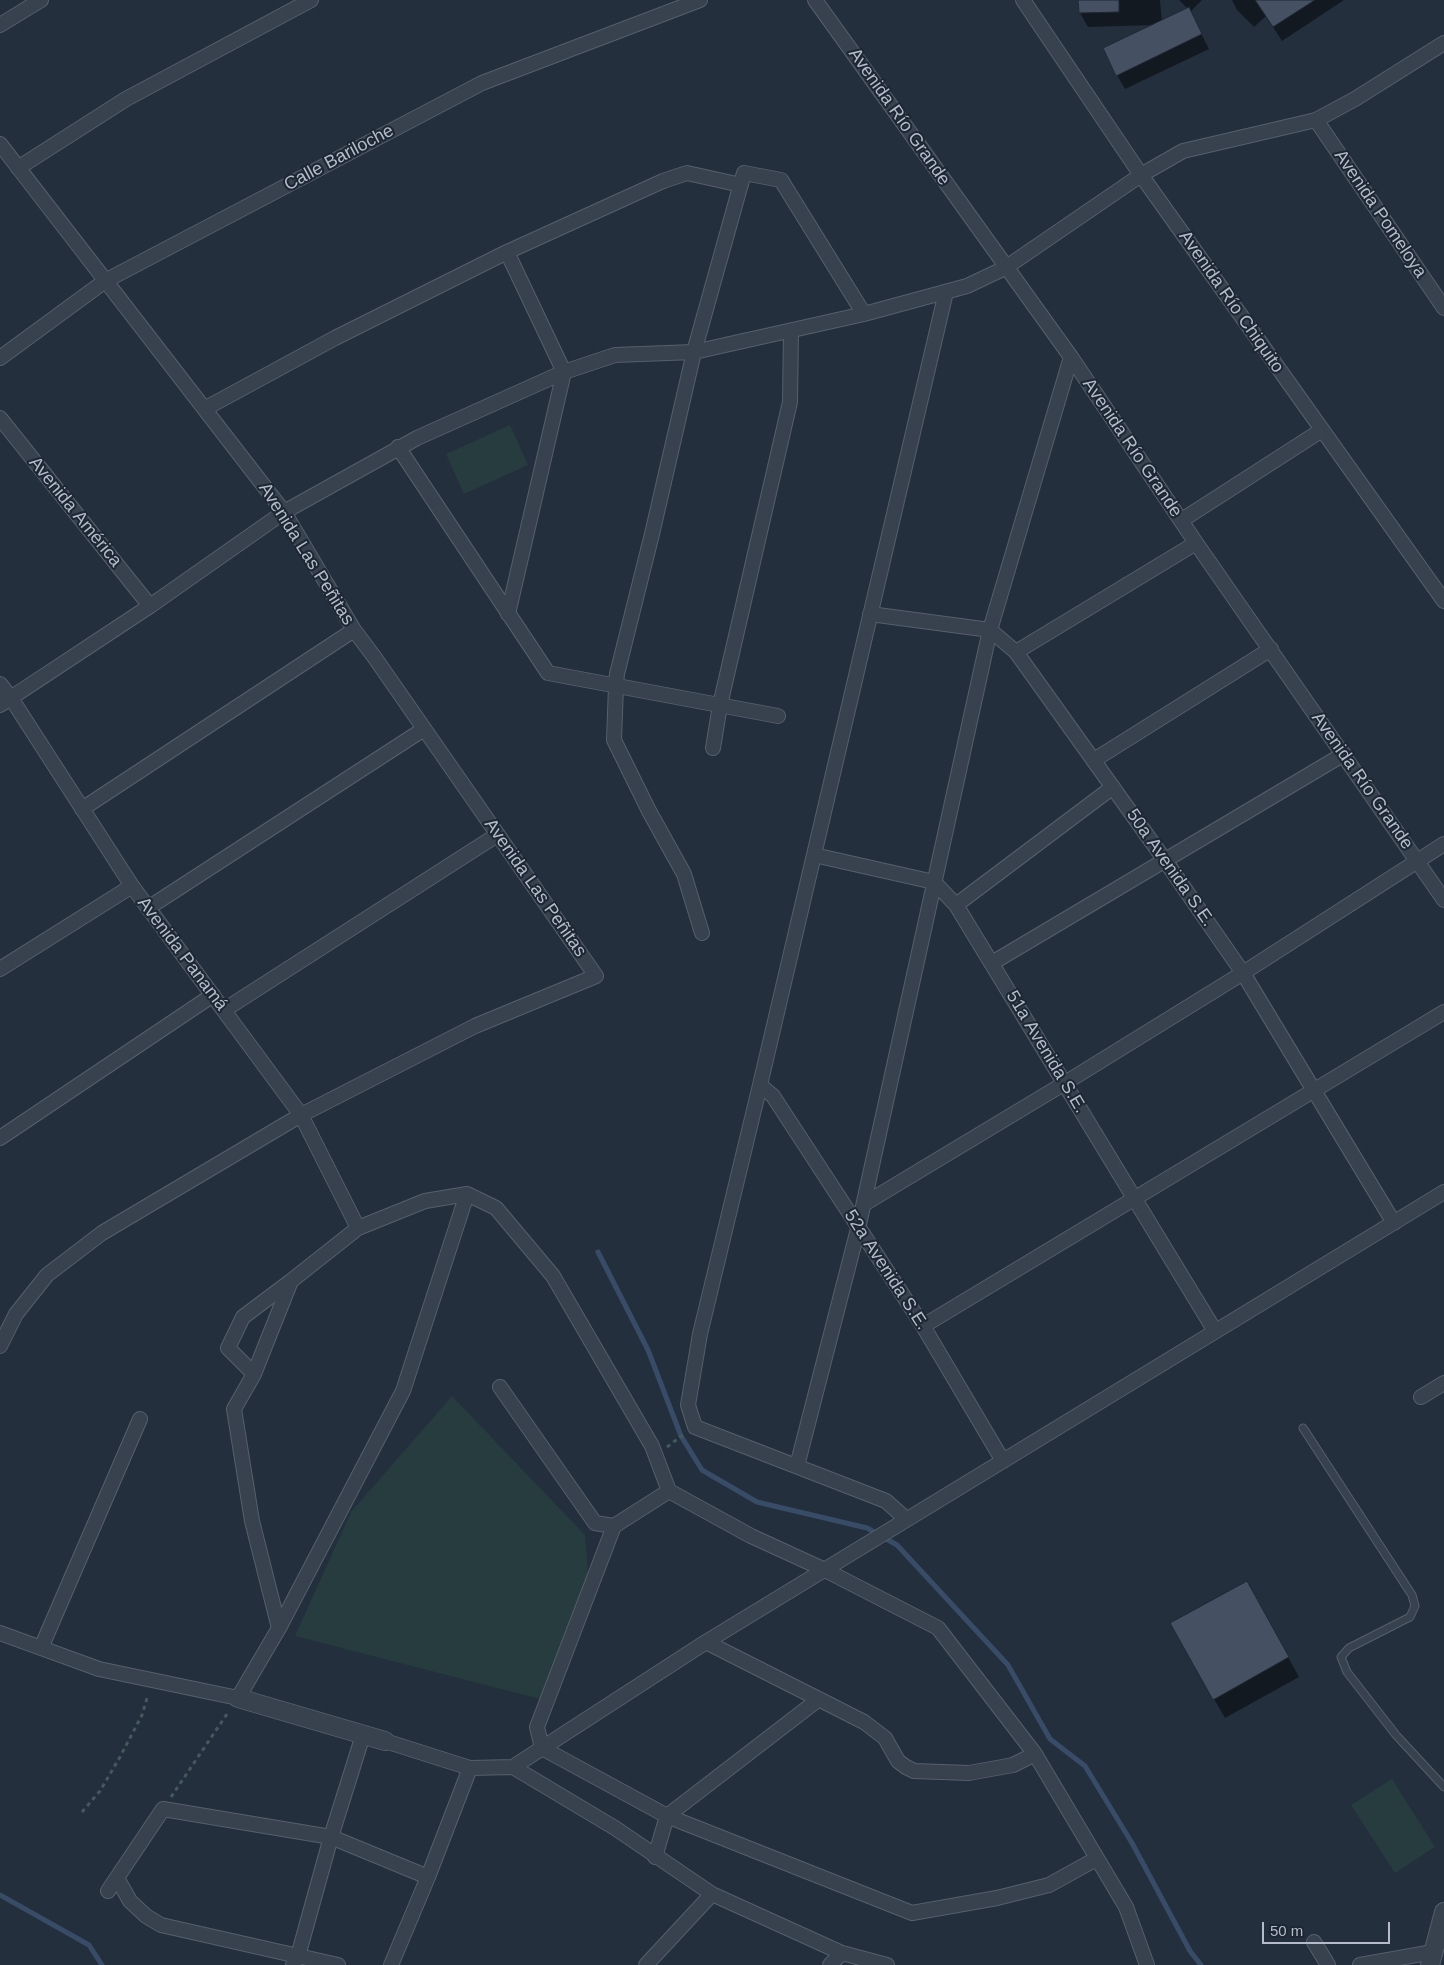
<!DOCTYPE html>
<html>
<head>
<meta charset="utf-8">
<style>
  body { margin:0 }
  #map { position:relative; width:1444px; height:1965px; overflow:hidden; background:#242f3e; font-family:Helvetica,sans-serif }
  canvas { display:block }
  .scale { position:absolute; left:1262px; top:1922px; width:128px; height:22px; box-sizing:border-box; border:2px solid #b4bcc9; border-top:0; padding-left:6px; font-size:15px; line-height:18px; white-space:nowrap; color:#b4bcc9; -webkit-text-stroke:4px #1d2633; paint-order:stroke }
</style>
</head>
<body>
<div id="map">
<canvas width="1444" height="1965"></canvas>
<div class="scale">50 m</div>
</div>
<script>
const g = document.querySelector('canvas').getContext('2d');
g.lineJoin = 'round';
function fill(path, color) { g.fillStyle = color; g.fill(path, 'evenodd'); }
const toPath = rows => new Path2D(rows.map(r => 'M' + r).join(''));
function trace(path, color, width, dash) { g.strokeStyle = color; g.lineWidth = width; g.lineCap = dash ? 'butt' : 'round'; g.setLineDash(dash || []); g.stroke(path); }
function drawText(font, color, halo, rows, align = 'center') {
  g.font = font + ' Helvetica,sans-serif'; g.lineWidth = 4; g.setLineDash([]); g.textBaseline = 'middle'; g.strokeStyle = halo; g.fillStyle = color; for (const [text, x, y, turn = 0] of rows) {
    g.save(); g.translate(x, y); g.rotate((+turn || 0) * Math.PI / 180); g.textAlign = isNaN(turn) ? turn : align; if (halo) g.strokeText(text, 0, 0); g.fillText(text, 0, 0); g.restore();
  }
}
fill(toPath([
  [510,425,528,465,464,494,446,454],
  [452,1396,585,1535,589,1583,544,1700,295,1636,351,1512],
  [1392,1779,1435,1847,1395,1873,1351,1805]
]), '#263c3f');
fill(toPath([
  [1080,0,1160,0,1162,22,1188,9,1179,0,1202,0,1190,12,1209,49,1125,89,1117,75,1155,25,1088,27,1080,13],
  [1232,0,1344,0,1282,41,1266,16,1254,27,1237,10],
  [1257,1601,1299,1677,1225,1718,1214,1699]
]), '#0007');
trace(toPath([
  [598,1252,648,1350,681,1436,702,1470,757,1502,867,1528,897,1545,1008,1665,1050,1739,1085,1766,1132,1843,1190,1951,1201,1965],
  [0,1895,89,1945,102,1965]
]), '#394c67', 5);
const building = toPath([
  [1078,0,1119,0,1119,12,1079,13,1078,0],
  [1255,0,1315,0,1273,27,1255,0],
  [1189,7,1202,34,1116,76,1103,48,1189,7],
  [1247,1581,1289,1657,1213,1700,1170,1623,1247,1581]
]);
fill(building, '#455162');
trace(building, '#1f2835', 1);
const service = toPath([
  [1303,1428,1412,1595,1415,1606,1410,1617,1349,1648,1341,1657,1347,1672,1396,1735,1444,1787]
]);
const minor = toPath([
  [815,0,1071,357,1196,543,1444,900],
  [1023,0,1141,175,1444,601],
  [0,25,41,0],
  [1316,120,1444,308],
  [0,144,284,512,354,630,375,658,596,976,475,1026,301,1115,102,1233,47,1275,16,1314,0,1346],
  [18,168,126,99,311,0],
  [507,252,564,372,508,614],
  [0,358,105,281,482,83,700,0],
  [206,408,335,338,507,252,663,181,687,173,741,185],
  [0,418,150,606],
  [398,447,548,673,778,716],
  [1182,520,1322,430],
  [870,614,990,630,1016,652,1164,859,1243,973,1394,1223],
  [1016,652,1196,543],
  [0,684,11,698,132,886,301,1115,358,1228],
  [0,705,150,606,284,512,417,438,564,372,615,355,694,352,864,314,967,286,1005,268,1141,175,1183,151,1316,120,1355,99,1444,43],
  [713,748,720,705,790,402,791,331],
  [1094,760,1271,649],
  [82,809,354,630],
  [814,855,934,882,956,905,1215,1331],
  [956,905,1113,787],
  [148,908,424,729],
  [702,933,684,874,649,811,614,740,616,686,617,674,652,534,694,352,744,173,781,180,864,314],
  [992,963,1344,754],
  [0,969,132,886],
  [224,1010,497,835],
  [760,1085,773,1096,923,1326,1003,1461],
  [0,1138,213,995],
  [864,1204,1065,1083,1243,973,1444,844],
  [923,1326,1444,1012],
  [254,1374,228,1348,243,1317,291,1281],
  [500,1387,595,1523,614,1526],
  [1421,1397,1444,1383],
  [797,1466,858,1229,990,630,1071,357],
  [669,1491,614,1526,537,1727,542,1748,667,1816,912,1913,997,1898,1049,1885,1096,1859],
  [906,1519,886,1501,695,1427,688,1405,700,1334,760,1085,946,292],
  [279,1628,252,1521,234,1409,254,1374,291,1281,358,1228,425,1201,467,1194,496,1208,553,1276,652,1446,669,1491,751,1536,823,1569,938,1628,1035,1754,1126,1907,1147,1965],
  [0,1633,99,1669,238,1698,279,1628,403,1391,467,1194],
  [706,1642,864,1722,885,1738,898,1761,906,1767,914,1771,969,1773,1013,1765,1035,1754],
  [41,1648,140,1419],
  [385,1741,470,1768,513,1767,706,1642,1444,1192],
  [513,1767,615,1828,712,1894,842,1953,887,1965],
  [655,1857,667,1816,819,1699],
  [117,1878,130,1901,146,1916,161,1925,338,1965],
  [108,1891,163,1809,331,1837,428,1877],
  [1314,1942,1328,1965],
  [293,1965,298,1956,331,1837,363,1735],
  [391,1965,428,1877,470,1768],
  [646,1965,712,1894],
  [830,1965,842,1953],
  [1360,1965,1433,1952]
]);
const tertiary = toPath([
  [238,1698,385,1741],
  [1430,1965,1444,1912]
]);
trace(service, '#565f6c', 9);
trace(minor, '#565f6c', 16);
trace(tertiary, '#565f6c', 20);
trace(toPath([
  [667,1447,684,1434],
  [171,1797,229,1711],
  [82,1812,100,1791,120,1757,142,1715,148,1695]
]), '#44595c', 3, [4, 4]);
trace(service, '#38414e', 7);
trace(minor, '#38414e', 14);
trace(tertiary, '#38414e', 18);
drawText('18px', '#b4bcc9', '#1d2633', [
  ["Avenida Río Grande",899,117,55],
  ["Calle Bariloche",339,158,-28],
  ["Avenida Pomeloya",1380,214,56],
  ["Avenida Río Chiquito",1231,302,55],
  ["Avenida Río Grande",1132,448,56],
  ["Avenida América",75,512,51],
  ["Avenida Las Peñitas",306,554,58],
  ["Avenida Río Grande",1362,781,55],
  ["50a Avenida S.E.",1170,868,55],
  ["Avenida Las Peñitas",535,888,55],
  ["Avenida Panamá",182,954,53],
  ["51a Avenida S.E.",1046,1052,59],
  ["52a Avenida S.E.",886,1270,57]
]);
</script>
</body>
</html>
